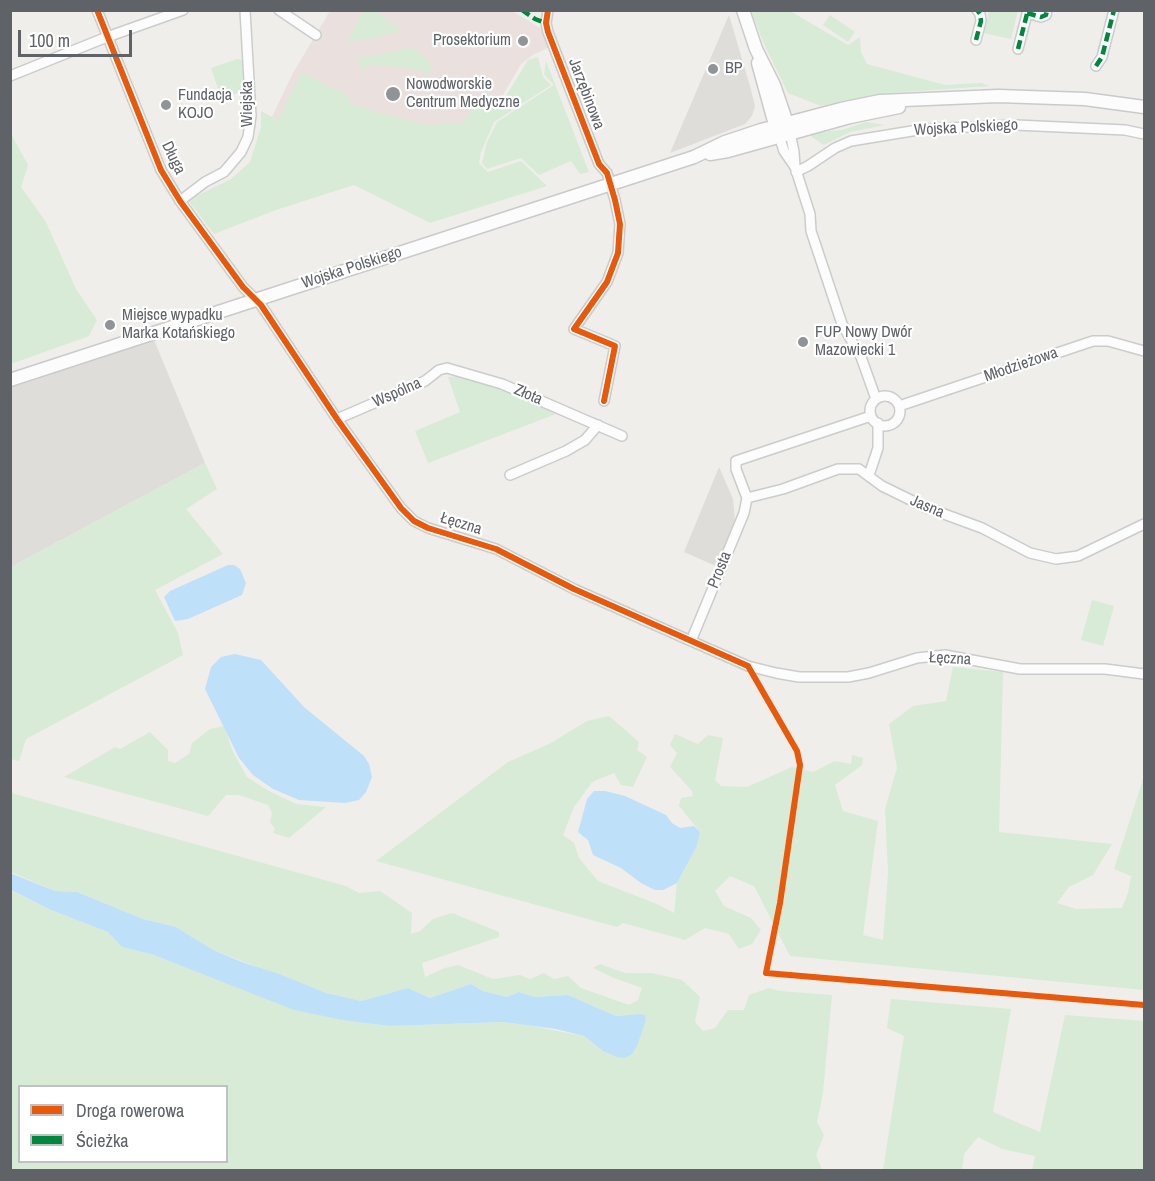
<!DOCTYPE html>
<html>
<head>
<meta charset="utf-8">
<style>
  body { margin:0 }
  #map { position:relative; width:1155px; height:1181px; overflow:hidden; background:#efeeea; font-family:"Archivo Narrow",sans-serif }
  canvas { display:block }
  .frame { position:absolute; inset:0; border:12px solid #5f6368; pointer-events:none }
  .legend { position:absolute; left:18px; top:1085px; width:210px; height:78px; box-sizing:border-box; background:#fff; border:2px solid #bfc1c3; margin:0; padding:8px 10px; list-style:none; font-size:18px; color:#5f6368 }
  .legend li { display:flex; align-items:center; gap:12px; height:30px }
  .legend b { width:30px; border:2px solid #bfc1c3 }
  .scale { position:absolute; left:18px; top:30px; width:114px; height:27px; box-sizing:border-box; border:3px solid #5f6368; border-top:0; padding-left:8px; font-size:18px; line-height:21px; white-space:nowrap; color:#5f6368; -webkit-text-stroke:4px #fff; paint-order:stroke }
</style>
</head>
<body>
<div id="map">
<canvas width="1155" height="1181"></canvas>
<div class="frame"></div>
<ul class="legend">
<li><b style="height:8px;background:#e8590c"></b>Droga rowerowa</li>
<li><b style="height:8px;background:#00873e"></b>Ścieżka</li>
</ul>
<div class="scale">100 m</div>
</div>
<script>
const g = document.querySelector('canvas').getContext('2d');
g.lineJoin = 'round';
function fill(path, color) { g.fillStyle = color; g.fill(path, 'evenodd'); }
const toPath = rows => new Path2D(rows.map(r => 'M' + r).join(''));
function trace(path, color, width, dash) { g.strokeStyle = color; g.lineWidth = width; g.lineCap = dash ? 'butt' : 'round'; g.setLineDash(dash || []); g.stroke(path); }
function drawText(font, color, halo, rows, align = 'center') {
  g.font = font + ' "Archivo Narrow",sans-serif'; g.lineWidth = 4.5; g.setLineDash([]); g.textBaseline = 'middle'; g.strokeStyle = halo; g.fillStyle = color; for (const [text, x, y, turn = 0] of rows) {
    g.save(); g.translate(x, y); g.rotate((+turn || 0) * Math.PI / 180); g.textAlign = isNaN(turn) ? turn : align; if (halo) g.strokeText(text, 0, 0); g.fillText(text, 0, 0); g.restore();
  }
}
fill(toPath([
  [729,15,750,86,755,106,752,116,745,124,670,153],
  [154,340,205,463,11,567,10,388],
  [719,467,733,499,735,521,716,566,684,552]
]), '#dfddda');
fill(toPath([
  [330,11,512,11,542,29,555,45,534,54,521,64,431,219,268,125,293,73]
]), '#eae0de');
fill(toPath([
  [363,11,374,11,399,28,398,32,346,43],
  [751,11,790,11,848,45,860,37,861,52,867,64,945,85,981,83,990,86,889,93,821,106,788,93,764,44],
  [989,11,1018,11,1011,39,983,33],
  [830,15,855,32,848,42,823,25],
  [409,48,417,50,431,63,430,73,424,76,424,70,368,64,363,71,357,59],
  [538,57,543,77,551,85,494,122,481,152,479,163,488,172,521,161,547,186,430,223,354,185,276,210,214,234,188,200,231,179,250,162,261,127,261,111,278,120,302,72,348,96,350,104,424,125,462,123,487,92,503,101,528,60],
  [237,59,244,60,246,91,221,98,211,68],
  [546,61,589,172,580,174,571,161,539,175,521,158,487,169,482,163,487,142,497,122,554,85,544,74],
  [866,122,885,125,850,132,824,145,809,135,818,132,842,130],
  [10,132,28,165,21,187,46,222,76,289,97,320,89,336,11,364],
  [462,376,498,386,556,414,428,463,415,431,460,412,448,377],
  [205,463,217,489,186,509,223,554,155,590,178,633,183,655,26,739,19,761,11,759,11,567],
  [1092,600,1114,606,1103,646,1081,640],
  [953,667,1003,672,999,832,1112,844,1093,875,1069,887,1057,903,1076,909,1122,908,1128,893,1131,876,1114,869,1144,776,1144,990,790,956,754,886,730,876,715,891,724,906,751,918,761,930,752,944,739,949,729,934,705,928,685,940,623,923,617,927,376,861,508,762,549,744,587,721,609,716,639,742,637,750,647,757,633,787,621,785,614,773,592,782,574,807,563,835,574,843,579,858,598,881,657,904,674,913,677,883,697,846,700,832,679,806,681,798,693,796,692,791,670,767,677,753,670,745,675,734,698,744,708,735,723,738,715,780,721,786,747,787,792,767,813,772,835,761,851,764,852,755,863,758,862,765,835,785,843,811,878,821,863,935,883,940,888,873,885,809,897,768,889,724,913,706,946,701],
  [224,726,233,752,247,777,267,790,296,804,326,807,289,838,273,833,275,829,270,822,272,813,268,805,239,795,226,795,208,816,64,777,115,747,120,749,150,732,168,750,168,761,175,763,189,754,192,743,210,729],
  [11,793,346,886,359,893,380,891,412,913,411,934,420,931,433,919,452,913,499,932,499,937,422,963,425,977,445,968,458,965,493,979,520,975,530,979,544,973,554,979,568,976,581,988,629,1005,638,1000,642,988,614,978,593,968,600,964,625,973,652,973,682,980,700,997,695,1022,703,1031,715,1028,728,1010,744,1010,749,995,769,988,780,991,832,995,823,1093,817,1122,824,1135,816,1155,822,1170,11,1170,10,890,51,910,108,932,122,947,154,955,211,977,348,1021,390,1026,503,1022,526,1025,584,1036,603,1051,632,1054,646,1020,640,1014,616,1016,568,995,535,997,519,992,507,997,483,991,471,984,430,998,408,988,361,1001,326,993,213,950,176,927,143,919,77,892,55,891,11,872],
  [20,1086,226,1086,226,1162,20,1162],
  [891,999,1011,1009,993,1112,1040,1132,1065,1015,1144,1021,1144,1170,1032,1170,1035,1156,1002,1149,978,1137,964,1154,962,1170,883,1170,904,1036,887,1028]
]), '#d8ebd6');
fill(toPath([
  [228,565,234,565,240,569,246,583,242,595,188,619,175,621,164,597,170,591],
  [235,654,261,660,304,707,364,756,369,764,372,777,366,792,359,800,345,803,299,800,273,789,253,775,239,758,205,689,211,667,221,657],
  [594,791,605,791,625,796,666,815,672,823,680,828,694,826,700,832,697,846,677,883,663,890,655,890,641,883,621,868,593,855,588,840,578,832,587,799],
  [10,873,55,891,77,892,143,919,176,927,213,950,242,962,279,974,326,993,361,1001,408,988,430,998,471,984,483,991,507,997,519,992,535,997,568,995,616,1016,640,1014,645,1015,646,1020,637,1046,632,1054,625,1058,617,1057,603,1051,584,1036,556,1029,503,1022,390,1026,348,1021,294,1010,154,955,122,947,108,932,51,910,11,890]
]), '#bfe0f9');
const street = toPath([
  [97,10,161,170,180,201,243,287,261,305,337,419,401,508,414,521,428,528,496,549,574,589,691,641,748,666,776,673,799,677,848,677,869,673,917,658,945,655,1020,669,1105,669,1144,674],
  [279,10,316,35],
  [548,10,546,23,548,32,599,164,607,173,615,200,620,224,618,253,607,282,574,329,615,346,604,401],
  [1027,13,1041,17,1046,15,1047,10],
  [976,40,981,21,980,14,977,10],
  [1018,49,1028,10],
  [1096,66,1102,57,1114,10],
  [10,76,107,37,183,10],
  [790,133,794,152,795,167,810,214,811,231,842,324,861,357,876,399],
  [779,136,784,151,795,167],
  [796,172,808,166,835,148,851,141,924,129,1016,125,1125,130,1144,134],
  [180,201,205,182,224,172,241,152,248,137,251,116,245,10],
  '870 411a15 15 0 1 1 30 0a15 15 0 1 1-30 0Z',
  [899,406,1093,341,1108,341,1144,351],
  [337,419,425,381,439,370,447,368,502,384,622,436],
  [510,475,566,451,585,440,598,425],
  [869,475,878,448,878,423],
  [747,498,783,489,838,469,859,469,882,486,925,507,982,528,1030,553,1056,559,1078,556,1144,524],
  [747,498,736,469,736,461,871,416],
  [691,641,744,513,747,498]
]);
const secondary = toPath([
  [743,10,756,49,774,85,789,129],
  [758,63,777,132],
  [710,154,728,151,850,117,899,107],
  [10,380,694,157,725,142,761,130,841,109,880,101,998,96,1085,99,1144,107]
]);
trace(street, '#cbcccc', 12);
trace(secondary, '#cacacb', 15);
trace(street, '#fdfcfc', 9);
trace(secondary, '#fdfcfc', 12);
trace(toPath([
  [522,10,535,19,546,23],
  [1027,13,1041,17,1046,15,1047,10],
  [976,40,981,21,980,14,977,10],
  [1018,49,1028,10],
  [1096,66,1102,57,1114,10]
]), '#00873e', 4.5, [9, 4.5]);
trace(toPath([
  [97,10,161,170,180,201,243,287,261,305,337,419,401,508,414,521,428,528,496,549,574,589,748,666,797,751,800,765,780,903,766,973,1144,1005],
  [548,10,546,23,548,32,599,164,607,173,615,200,620,224,618,253,607,282,574,329,615,346,604,401]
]), '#e8590c', 6);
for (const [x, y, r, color] of [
  [523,41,6,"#919496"],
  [713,69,6,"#919496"],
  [393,94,8,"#919496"],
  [166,105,6,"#919496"],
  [110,325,6,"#919496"],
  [803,342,6,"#919496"]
]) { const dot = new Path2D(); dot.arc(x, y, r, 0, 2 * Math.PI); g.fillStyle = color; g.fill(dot); trace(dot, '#fff', 2); }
drawText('16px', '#5f6368', '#fff', [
  ["Prosektorium",511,41,"right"],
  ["BP",725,69],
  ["Nowodworskie",406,85],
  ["Centrum Medyczne",406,103],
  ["Fundacja",178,96],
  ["KOJO",178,114],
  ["Miejsce wypadku",122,316],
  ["Marka Kotańskiego",122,334],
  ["FUP Nowy Dwór",815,333],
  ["Mazowiecki 1",815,351]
], 'left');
drawText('16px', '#5f6368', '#fff', [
  ["Jarzębinowa",586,94,69],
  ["Wiejska",248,104,-90],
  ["Wojska Polskiego",966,128,-3],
  ["Długa",173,158,64],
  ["Wojska Polskiego",352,268,-18],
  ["Młodzieżowa",1021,365,-19],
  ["Wspólna",397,393,-24],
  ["Złota",528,395,23],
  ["Jasna",927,507,23],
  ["Łęczna",461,524,17],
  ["Prosta",720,570,-68],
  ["Łęczna",950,659,3]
]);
</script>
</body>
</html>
